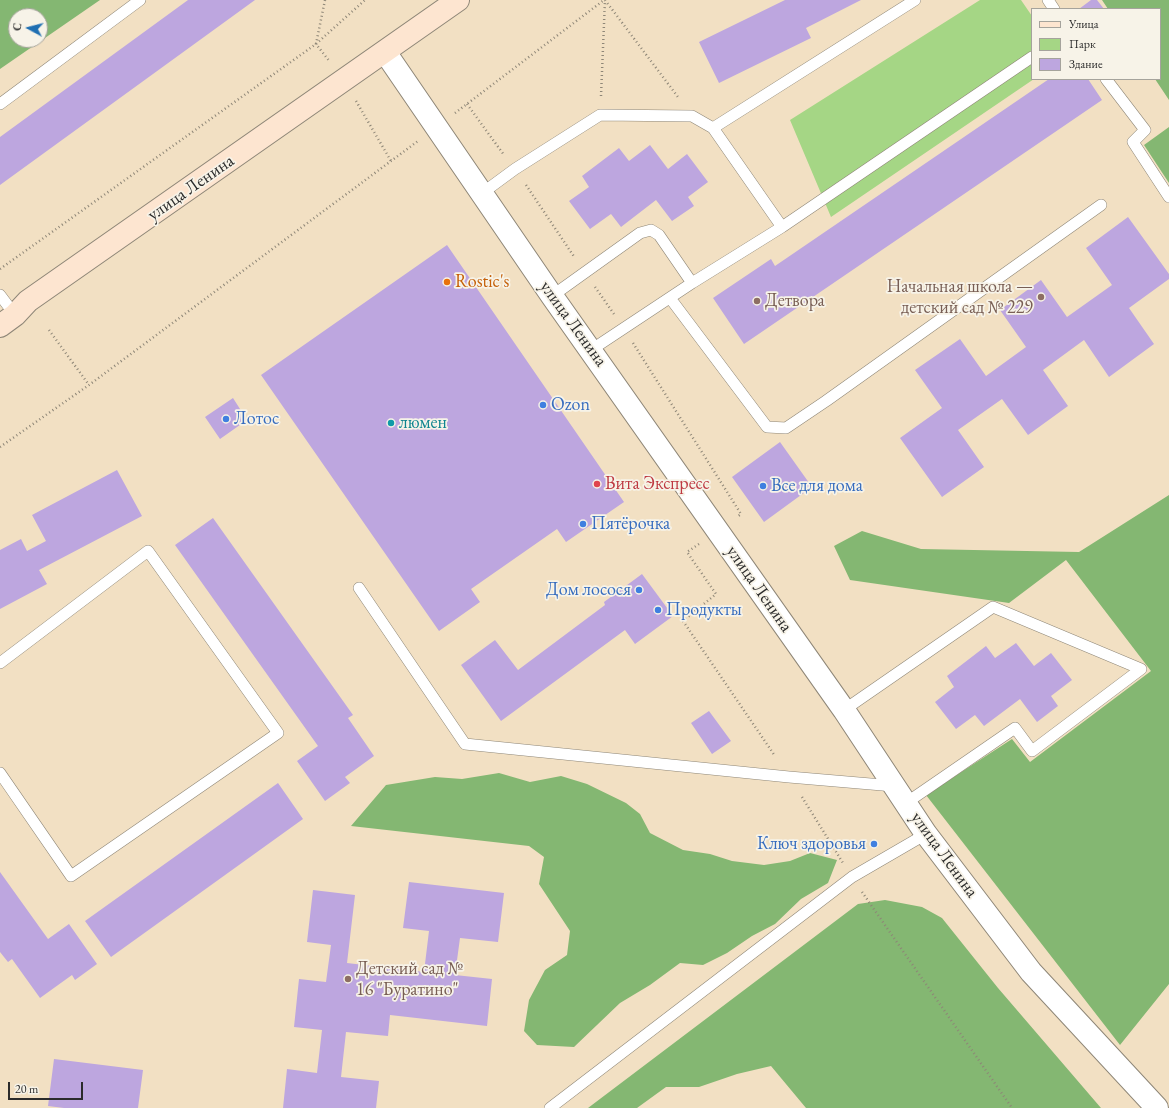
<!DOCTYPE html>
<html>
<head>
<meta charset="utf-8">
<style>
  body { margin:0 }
  #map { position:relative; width:1169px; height:1108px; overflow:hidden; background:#f2e0c3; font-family:"EB Garamond",serif }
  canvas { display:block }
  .legend { position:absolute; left:1031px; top:8px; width:130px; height:72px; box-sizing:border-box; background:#f7f3e8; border:1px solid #a5a39c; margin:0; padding:5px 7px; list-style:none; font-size:12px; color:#2b2b2b }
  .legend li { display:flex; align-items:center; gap:8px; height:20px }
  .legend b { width:20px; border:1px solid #a5a39c }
  .north { position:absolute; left:8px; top:8px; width:40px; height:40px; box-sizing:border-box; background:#f7f3e8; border:1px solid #a5a39c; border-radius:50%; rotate:277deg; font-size:11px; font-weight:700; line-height:16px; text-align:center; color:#2b2b2b }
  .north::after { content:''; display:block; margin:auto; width:14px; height:18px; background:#1f6fb2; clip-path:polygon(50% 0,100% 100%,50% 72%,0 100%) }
  .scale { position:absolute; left:8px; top:1082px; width:75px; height:18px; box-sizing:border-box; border:2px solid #2b2b2b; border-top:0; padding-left:5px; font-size:12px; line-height:14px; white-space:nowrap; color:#2b2b2b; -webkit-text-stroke:3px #f7f3e8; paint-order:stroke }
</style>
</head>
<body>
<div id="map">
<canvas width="1169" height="1108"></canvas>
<ul class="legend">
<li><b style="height:5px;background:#fde5d0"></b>Улица</li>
<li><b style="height:11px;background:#a5d685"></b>Парк</li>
<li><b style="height:11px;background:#bda6df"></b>Здание</li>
</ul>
<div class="north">С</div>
<div class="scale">20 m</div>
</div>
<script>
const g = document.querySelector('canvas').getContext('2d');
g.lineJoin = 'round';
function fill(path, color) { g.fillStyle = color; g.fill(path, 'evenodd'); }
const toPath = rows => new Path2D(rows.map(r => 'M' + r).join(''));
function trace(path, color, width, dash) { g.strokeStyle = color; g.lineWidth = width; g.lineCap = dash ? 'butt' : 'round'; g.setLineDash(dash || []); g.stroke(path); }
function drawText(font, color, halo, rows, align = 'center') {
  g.font = font + ' "EB Garamond",serif'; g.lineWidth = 3.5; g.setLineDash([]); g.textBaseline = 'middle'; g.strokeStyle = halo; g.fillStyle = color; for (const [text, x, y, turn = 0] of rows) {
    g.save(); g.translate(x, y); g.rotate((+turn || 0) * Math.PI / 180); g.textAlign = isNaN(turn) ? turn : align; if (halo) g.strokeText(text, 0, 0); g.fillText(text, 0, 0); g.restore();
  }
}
fill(toPath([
  [980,0,1021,0,1032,16,1032,79,1034,79,831,217,790,120]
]), '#a5d685');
fill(toPath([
  [0,0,100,0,0,69],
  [16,16,40,16,40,40,16,40],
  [1102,0,1169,0,1169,100,1155,79,1160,79,1160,9,1108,9],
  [1169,127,1169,183,1144,145],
  [1169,495,1169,984,1120,1045,926,795,1012,739,1030,762,1151,671,1066,560,1009,603,850,580,834,546,862,531,921,549,1079,552],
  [499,773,530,782,561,776,587,784,626,803,640,814,650,833,683,850,710,854,732,861,764,865,790,861,810,853,837,860,828,883,801,899,775,924,752,936,727,953,703,965,680,963,650,985,620,1003,574,1047,537,1045,524,1031,529,1000,545,970,567,955,570,931,539,884,544,857,529,846,351,826,386,785,435,777,462,779],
  [885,900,922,907,942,918,998,988,1101,1108,806,1108,771,1066,737,1074,699,1087,666,1087,637,1108,588,1108,858,904]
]), '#84b772');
fill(toPath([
  [188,0,255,0,0,185,0,137],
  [785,0,861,0,806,28,811,38,719,83,699,42],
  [1091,0,1097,0,1104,9,1079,9],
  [1049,79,1088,79,1102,100,744,344,713,298,771,259,775,266],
  [650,145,668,169,687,154,708,182,688,197,694,206,672,221,656,200,621,227,611,214,590,229,569,201,589,187,582,176,619,148,629,161],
  [1128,217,1169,274,1169,279,1129,308,1154,344,1109,377,1084,340,1043,370,1068,406,1028,435,1002,399,958,430,984,467,942,497,900,438,942,408,915,370,960,339,986,376,1026,347,1000,310,1041,280,1067,317,1112,285,1086,248],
  [447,245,624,502,566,542,557,529,471,589,480,602,439,631,261,375],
  [233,398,247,420,220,439,205,417],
  [780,442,812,487,764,522,732,477],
  [117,470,142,516,39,570,47,584,0,609,0,550,21,539,27,551,46,541,32,515],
  [213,518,353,715,348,718,374,756,345,777,350,783,325,801,297,761,318,746,175,545],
  [642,574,673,616,635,644,625,630,501,721,461,665,495,640,518,670,605,605,604,602],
  [1016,643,1034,666,1051,653,1072,680,1051,696,1058,706,1037,722,1020,699,984,726,975,715,956,729,935,702,954,687,947,676,986,646,995,658],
  [709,711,731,741,712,754,691,723],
  [278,783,303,819,111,957,85,921],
  [0,872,48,939,69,924,97,964,75,980,72,975,40,998,12,959,8,962,0,952],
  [409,882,504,893,498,942,460,938,455,975,492,979,487,1026,390,1015,388,1036,346,1032,341,1077,379,1081,376,1108,283,1108,287,1069,317,1073,322,1030,294,1027,299,979,326,982,331,945,307,942,313,890,355,895,347,963,424,972,429,931,403,928],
  [54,1059,143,1070,138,1108,64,1108,48,1106]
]), '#bda6df');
const service = toPath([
  [1048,0,1054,9],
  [1106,79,1145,130,1133,142,1169,197],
  [0,104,140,0],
  [713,128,782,227],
  [481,194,515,169,600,115,692,116,713,128,915,0],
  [0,295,15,315],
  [552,296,640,233,651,230,659,235,692,283],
  [670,298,767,427,786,428,826,401,1101,205],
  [591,350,692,283,782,227,1032,57],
  [359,588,465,744,789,777,894,786],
  [0,663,148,551,278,733,71,876,0,773],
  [844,710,993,607,1141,669,1032,751,1015,728,906,803],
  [550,1108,852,877,926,834]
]);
const tertiary = toPath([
  [385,52,552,296,844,710,926,834,1031,972,1157,1108]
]);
const secondary = toPath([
  [0,326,15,315,28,301,458,0]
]);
trace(service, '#8e8677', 12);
trace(tertiary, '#8e8677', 24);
trace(secondary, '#8e8677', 24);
trace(toPath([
  [325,0,316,44,330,62],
  [605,0,678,97],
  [601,96,605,0],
  [356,101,391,161],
  [467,104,504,155],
  [455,113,604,0],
  [526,185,575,258],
  [0,269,316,44,365,0],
  [595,287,614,314],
  [49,330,89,385],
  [633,343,741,514,737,517],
  [0,447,89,385,418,141],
  [699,544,687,552,716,594,683,621,775,756],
  [802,797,843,863],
  [862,892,1012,1108]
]), '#8e8677', 2.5, [1, 3]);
trace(service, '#fff', 11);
trace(tertiary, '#fff', 22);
trace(secondary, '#fde5d0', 22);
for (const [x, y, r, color] of [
  [447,282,4,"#e8710a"],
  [1041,297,4,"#8d6e63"],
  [757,301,4,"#8d6e63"],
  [543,405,4,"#3f7fe0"],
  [226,419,4,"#3f7fe0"],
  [391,423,4,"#0f9aa8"],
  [597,484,4,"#e0444e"],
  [763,486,4,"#3f7fe0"],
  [583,524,4,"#3f7fe0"],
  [639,590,4,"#3f7fe0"],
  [658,610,4,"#3f7fe0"],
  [874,844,4,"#3f7fe0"],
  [348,979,4,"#8d6e63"]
]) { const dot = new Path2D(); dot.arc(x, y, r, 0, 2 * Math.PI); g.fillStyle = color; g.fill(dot); trace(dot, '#f7f3e8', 1.5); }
drawText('18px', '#2b2b2b', '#f7f3e8', [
  ["улица Ленина",191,188,-35],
  ["улица Ленина",573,324,54],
  ["улица Ленина",759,589,55],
  ["улица Ленина",944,855,54]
]);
drawText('18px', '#c56008', '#f7f3e8', [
  ["Rostiс's",455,282]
], 'left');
drawText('18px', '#785e54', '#f7f3e8', [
  ["Начальная школа —",1033,287,"right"],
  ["детский сад № 229",1033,308,"right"],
  ["Детвора",765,301],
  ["Детский сад №",356,969],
  ["16 \"Буратино\"",356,990]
], 'left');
drawText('18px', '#366cbe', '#f7f3e8', [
  ["Ozon",551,405],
  ["Лотос",234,419],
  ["Все для дома",771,486],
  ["Пятёрочка",591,524],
  ["Дом лосося",631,590,"right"],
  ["Продукты",666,610],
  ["Ключ здоровья",866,844,"right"]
], 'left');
drawText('18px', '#0d838f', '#f7f3e8', [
  ["люмен",399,423]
], 'left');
drawText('18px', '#be3a42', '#f7f3e8', [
  ["Вита Экспресс",605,484]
], 'left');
</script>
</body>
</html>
